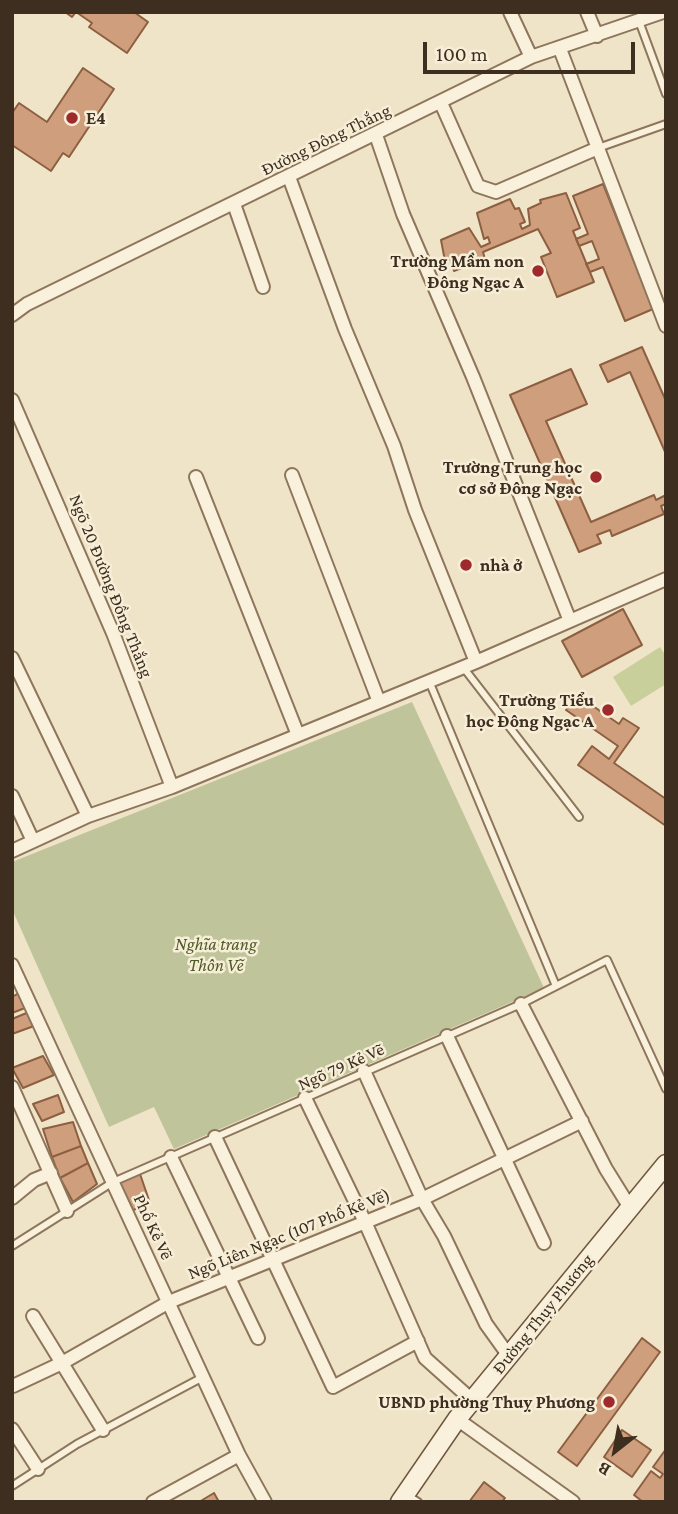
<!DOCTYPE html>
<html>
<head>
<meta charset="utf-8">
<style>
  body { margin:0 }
  #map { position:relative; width:678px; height:1514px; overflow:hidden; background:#f0e4c8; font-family:"Crimson Pro",serif }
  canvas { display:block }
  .frame { position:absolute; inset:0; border:14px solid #3d2e20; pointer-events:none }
  .north { position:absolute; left:580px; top:1416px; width:70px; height:70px; -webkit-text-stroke:5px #f7eed8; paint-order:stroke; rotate:211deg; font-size:19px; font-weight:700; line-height:28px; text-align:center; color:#3d2e20 }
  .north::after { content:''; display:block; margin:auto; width:24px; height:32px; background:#3d2e20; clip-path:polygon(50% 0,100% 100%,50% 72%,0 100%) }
  .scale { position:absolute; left:423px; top:42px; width:212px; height:32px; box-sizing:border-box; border:4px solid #3d2e20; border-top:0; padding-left:9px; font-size:21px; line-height:24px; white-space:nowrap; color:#3d2e20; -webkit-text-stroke:5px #f7eed8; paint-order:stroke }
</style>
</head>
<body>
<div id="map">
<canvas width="678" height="1514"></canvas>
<div class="frame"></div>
<div class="north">B</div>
<div class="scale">100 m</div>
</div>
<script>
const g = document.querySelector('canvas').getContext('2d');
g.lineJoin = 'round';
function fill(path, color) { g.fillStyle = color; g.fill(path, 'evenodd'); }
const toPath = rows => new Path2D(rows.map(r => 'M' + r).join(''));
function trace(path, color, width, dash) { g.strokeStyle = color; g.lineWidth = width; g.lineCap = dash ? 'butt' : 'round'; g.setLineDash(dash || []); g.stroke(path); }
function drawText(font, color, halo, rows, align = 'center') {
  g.font = font + ' "Crimson Pro",serif'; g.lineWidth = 5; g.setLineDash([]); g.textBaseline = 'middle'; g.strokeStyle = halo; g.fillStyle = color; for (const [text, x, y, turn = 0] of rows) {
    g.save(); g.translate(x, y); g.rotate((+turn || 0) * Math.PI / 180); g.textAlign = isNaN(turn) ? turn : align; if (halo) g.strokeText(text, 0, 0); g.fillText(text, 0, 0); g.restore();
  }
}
fill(toPath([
  [660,647,666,656,666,684,631,706,613,677]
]), '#c9cf9b');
fill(toPath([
  [412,702,544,988,174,1149,154,1107,109,1127,12,909,12,862]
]), '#bfc49a');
const building = toPath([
  [65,12,134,12,148,22,127,53,89,27,92,23,76,12,72,17,65,12],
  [83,68,114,89,69,157,63,153,51,171,12,145,12,113,19,103,47,122,83,68],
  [603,184,653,309,625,321,603,267,590,272,586,264,599,259,592,241,579,246,576,239,588,234,573,196,603,184],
  [566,193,580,228,573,231,594,282,557,297,541,257,551,253,538,229,483,252,485,259,454,271,450,259,445,261,441,240,469,228,481,247,490,243,488,237,484,239,477,213,510,199,515,209,519,208,525,222,520,224,522,229,530,225,528,209,541,203,540,200,566,193],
  [642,347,666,401,666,454,630,372,608,382,600,365,642,347],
  [571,369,587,404,546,421,591,522,654,495,656,500,666,495,666,504,661,506,664,514,612,536,610,530,597,535,601,543,579,552,510,395,571,369],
  [623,609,642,645,582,677,562,641,623,609],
  [577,695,619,724,623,718,639,728,614,763,666,799,666,826,578,765,592,746,609,759,618,746,566,710,577,695],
  [19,993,25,1008,12,1013,12,997,19,993],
  [29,1012,34,1026,12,1034,12,1019,29,1012],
  [43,1056,54,1075,23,1088,12,1068,43,1056],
  [58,1095,64,1112,42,1121,33,1104,58,1095],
  [73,1122,81,1146,52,1157,43,1129,73,1122],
  [81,1146,88,1163,60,1178,52,1157,81,1146],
  [88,1163,97,1184,73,1202,60,1178,88,1163],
  [140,1174,150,1203,131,1211,118,1183,140,1174],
  [642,1338,660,1352,577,1466,558,1452,642,1338],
  [622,1430,651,1450,632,1477,604,1457,622,1430],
  [666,1449,666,1502,643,1502,634,1495,651,1471,660,1478,663,1474,653,1467,666,1449],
  [484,1482,505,1498,502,1502,469,1502,484,1482],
  [214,1493,219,1502,199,1502,214,1493]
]);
fill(building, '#cf9f7d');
trace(building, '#8d5f41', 2);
const lane = toPath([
  [639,21,666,94],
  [598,148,666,124],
  [463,667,579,817],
  [429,681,556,986],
  [12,1246,113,1182,521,1004,607,960,666,1089],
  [12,1486,77,1444,203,1377],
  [407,1495,418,1502]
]);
const street = toPath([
  [510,12,531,57],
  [587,12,597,36],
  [560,49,666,326],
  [441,103,478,186,496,192,598,148],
  [376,135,403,214,473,377,570,621],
  [289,177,345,329,394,446,415,510,476,662],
  [234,204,263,287],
  [12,315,27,304,531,57,663,12],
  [12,400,113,633,172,787],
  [292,475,379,702],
  [196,477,298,735],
  [12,658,88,816],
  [12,796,33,841],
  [12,851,88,816,172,787,476,662,666,579],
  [12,965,239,1455,265,1502],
  [521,1004,606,1169,629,1206],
  [447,1036,544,1243],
  [364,1071,422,1199,444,1236,486,1324,509,1356],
  [12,1087,67,1211],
  [305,1098,365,1222,425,1358,473,1401],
  [215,1137,333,1387,418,1341],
  [171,1157,258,1338],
  [12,1198,34,1180,51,1173],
  [33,1316,103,1430],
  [13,1386,62,1363,169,1302,422,1199,582,1121],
  [457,1419,573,1502],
  [12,1429,38,1469],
  [153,1502,239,1455]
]);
const secondary = toPath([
  [400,1502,457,1419,666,1164]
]);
trace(lane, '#8d765c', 10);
trace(street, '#8d765c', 16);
trace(secondary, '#6f573f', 21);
trace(lane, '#faf1dc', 6);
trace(street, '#faf1dc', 12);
trace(secondary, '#faf1dc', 18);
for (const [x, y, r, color] of [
  [72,118,7,"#9e2a2b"],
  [538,271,7,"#9e2a2b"],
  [596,477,7,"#9e2a2b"],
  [466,565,7,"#9e2a2b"],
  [608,710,7,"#9e2a2b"],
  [609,1402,7,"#9e2a2b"]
]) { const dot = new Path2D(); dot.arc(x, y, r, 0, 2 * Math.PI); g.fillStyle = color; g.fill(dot); trace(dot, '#f7eed8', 2.5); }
drawText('bold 18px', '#3d2e20', '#f7eed8', [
  ["E4",86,118,"left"],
  ["Trường Mầm non",524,261],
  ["Đông Ngạc A",524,282],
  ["Trường Trung học",582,467],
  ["cơ sở Đông Ngạc",582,488],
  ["nhà ở",480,565,"left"],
  ["Trường Tiểu",594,700],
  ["học Đông Ngạc A",594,721],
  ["UBND phường Thuỵ Phương",595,1402]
], 'right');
drawText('18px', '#3d2e20', '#f7eed8', [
  ["Đường Đông Thắng",326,140,-26],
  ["Ngõ 20 Đường Đồng Thắng",111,586,68],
  ["Ngõ 79 Kẻ Vẽ",341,1067,-24],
  ["Phố Kẻ Vẽ",153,1227,65],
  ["Ngõ Liên Ngạc (107 Phố Kẻ Vẽ)",289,1234,-22],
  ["Đường Thụy Phương",543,1314,-51]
]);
drawText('italic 18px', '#4d5a26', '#f7eed8', [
  ["Nghĩa trang",216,944],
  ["Thôn Vẽ",216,965]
]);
</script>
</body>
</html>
